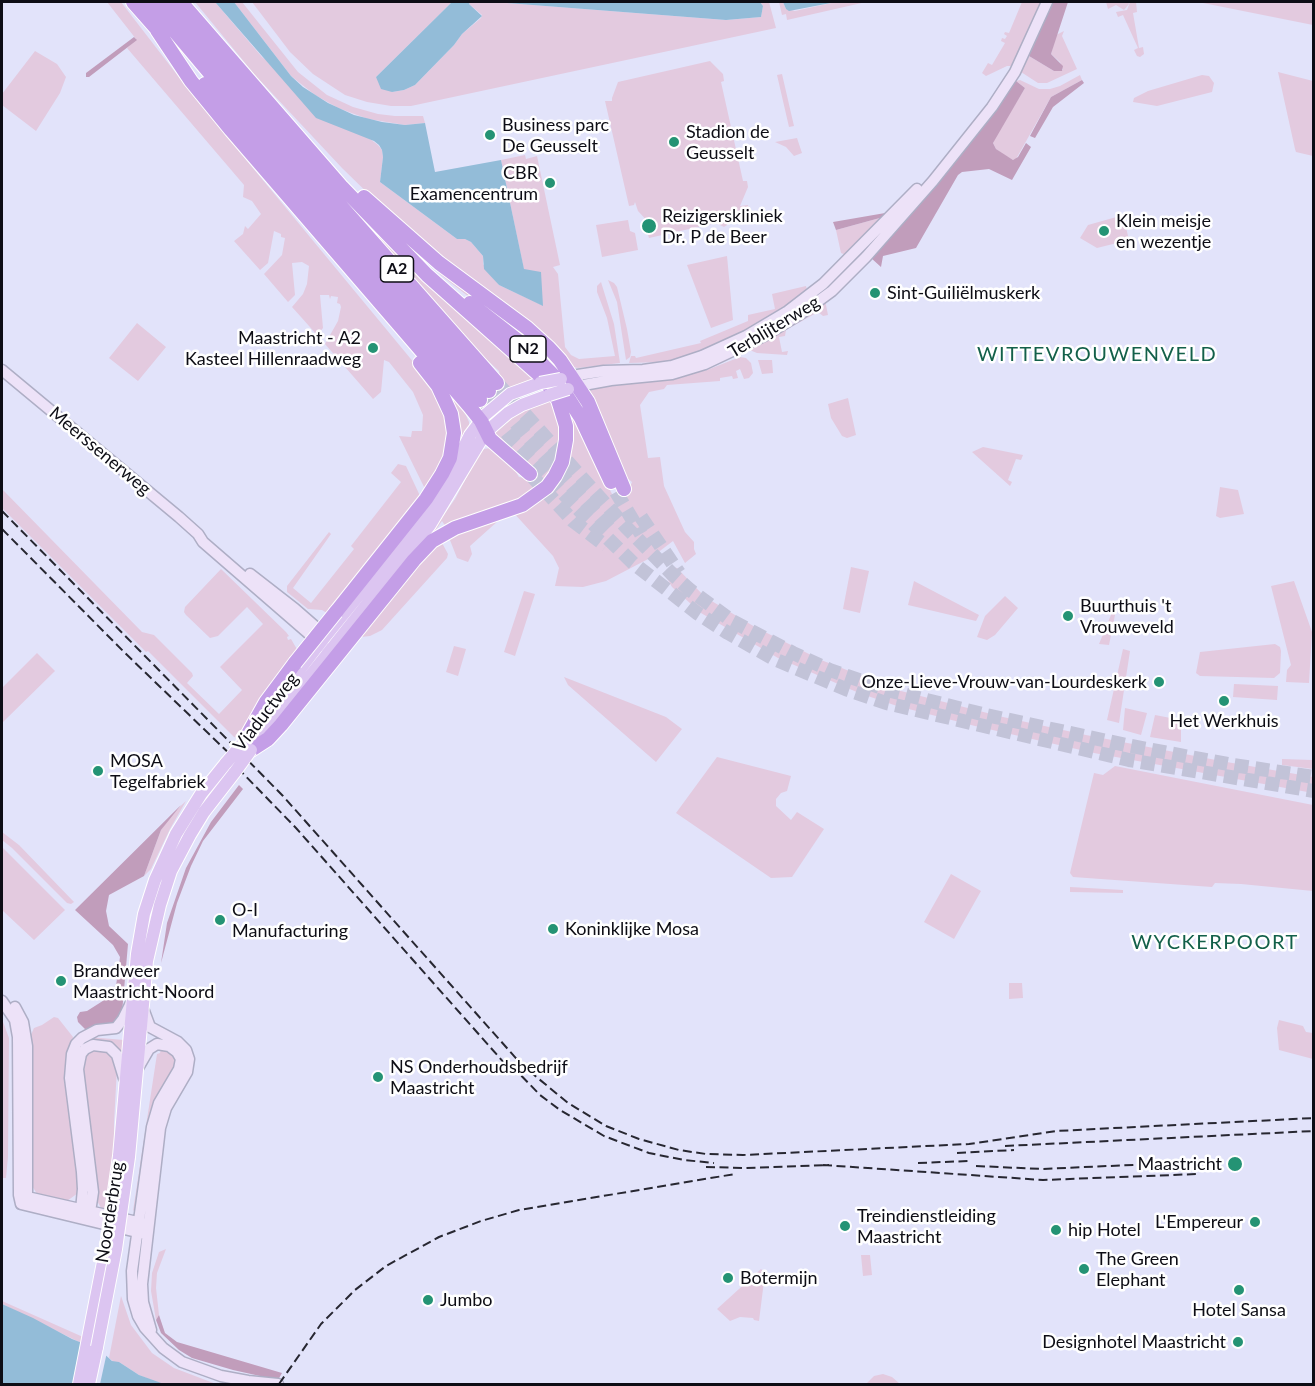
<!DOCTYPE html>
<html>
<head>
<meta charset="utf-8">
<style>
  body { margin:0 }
  #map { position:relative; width:1315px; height:1386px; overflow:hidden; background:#e2e3fa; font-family:Lato,sans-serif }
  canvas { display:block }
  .frame { position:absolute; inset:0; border:3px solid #0d0d15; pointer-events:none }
</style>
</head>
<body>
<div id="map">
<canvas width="1315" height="1386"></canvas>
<div class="frame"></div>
</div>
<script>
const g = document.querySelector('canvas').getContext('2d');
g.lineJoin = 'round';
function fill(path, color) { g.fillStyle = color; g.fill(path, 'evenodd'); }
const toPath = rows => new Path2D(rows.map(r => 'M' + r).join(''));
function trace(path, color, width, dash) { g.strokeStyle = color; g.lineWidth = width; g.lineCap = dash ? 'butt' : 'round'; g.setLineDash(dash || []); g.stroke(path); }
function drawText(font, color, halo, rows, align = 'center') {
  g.font = font + ' Lato,sans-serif'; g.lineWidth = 5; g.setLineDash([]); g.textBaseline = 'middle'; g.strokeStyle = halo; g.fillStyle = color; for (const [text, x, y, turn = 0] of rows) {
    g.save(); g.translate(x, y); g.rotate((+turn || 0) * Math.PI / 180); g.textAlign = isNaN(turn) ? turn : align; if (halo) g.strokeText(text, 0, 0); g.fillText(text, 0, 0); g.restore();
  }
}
fill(toPath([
  [107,2,121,2,195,98,434,387,449,426,448,447,426,491,399,436,411,437,412,431,422,431,423,415,413,392,389,362,384,360,381,392,373,399,325,344,338,321,341,307,340,304,337,303,338,297,331,296,330,299,329,295,320,295,323,328,317,335,301,317,292,307,303,294,307,284,309,266,302,262,292,263,295,295,288,302,264,274,282,255,285,238,281,237,281,234,274,231,268,263,260,270,234,241,243,234,245,226,248,229,261,214,252,201,243,197,244,185,127,48,136,39],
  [195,2,215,2,262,57,378,145,382,150,383,157,380,182,457,239,465,239,471,242,483,256,483,264,499,285,542,305,524,270,501,160,525,155,526,159,537,156,560,265,553,267,558,274,565,347,571,355,579,359,615,356,607,318,597,292,597,286,601,282,614,324,620,363,578,368,572,367,554,343,490,297,383,208,342,168,255,75],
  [234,2,242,2,298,72,327,95,353,107,378,114,395,116,423,116,425,123,405,125,368,119,338,108,315,95,291,76],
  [252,2,452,2,376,77,392,92,404,90,415,85,454,45,462,34,481,18,482,15,469,4,470,2,494,2,726,20,761,17,763,6,760,2,769,2,776,28,411,106,391,106,367,102,345,95,313,74,290,52],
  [779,2,783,2,786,9,795,11,836,2,866,2,787,20,786,14,782,15],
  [1022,2,1042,2,1011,66,1007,66,986,76,982,73,988,63,992,65,1005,43,1001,41,1002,38,1005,39,1007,36,1004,34,1005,32,1009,33],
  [1106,2,1128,2,1129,4,1124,10,1116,5,1108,9],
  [1130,2,1136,2,1137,12,1133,13,1139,48,1143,47,1144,54,1140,57,1137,56,1134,50,1138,48,1123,15,1118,17,1116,12,1127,10],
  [1198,2,1313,2,1313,25],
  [1064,31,1062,36,1077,69,1047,83,1038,83,1021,72,1029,56,1054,71,1063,70,1060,62,1051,54,1056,35],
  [35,51,57,64,66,77,60,93,36,131,2,105,2,94],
  [710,61,723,74,724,81,721,82,743,181,747,181,748,187,740,206,748,205,751,215,728,220,727,225,724,227,716,223,649,238,646,228,651,227,650,224,638,211,635,202,634,205,629,206,605,101,615,101,612,101,612,98,618,82],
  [1278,72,1313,81,1313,156,1296,152,1295,149],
  [782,74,794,126,789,127,777,75],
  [1080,75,1082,80,1051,97,1016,159,1013,160,1004,155,996,149,993,143,995,137,1025,88,1016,81,1020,80,1039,89,1050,89,1060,86],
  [1202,75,1209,76,1214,83,1212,92,1157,106,1133,102,1134,98,1148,91],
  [797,138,802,153,794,156,786,147,775,142],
  [311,162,537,379,490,403,482,394,500,377,499,371,473,347],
  [375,211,524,330,560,367,560,373,556,374,495,317,442,276],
  [887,216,848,256,841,253,836,230],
  [1120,216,1124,219,1129,240,1097,248,1080,238,1088,225],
  [628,220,630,231,635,233,638,250,602,257,596,225],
  [727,256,733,320,711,328,687,265],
  [608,280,614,283,617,287,627,329,631,352,630,357,626,360,617,302],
  [806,286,807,290,790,305,744,332,704,351,681,359,663,362,629,363,631,356,635,356,636,358,701,343,700,341,748,321,748,315,775,309,772,294],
  [825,300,828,315,823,316,818,312,786,330,785,336,779,337,782,352,788,351,787,355,757,353,747,349],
  [137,323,166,347,138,381,109,358],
  [740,357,746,358,751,363,753,373,749,378,744,379,740,369,736,371,738,378,733,379,732,376,720,378,720,381,667,385,664,389,649,392,640,405,648,458,660,457,664,486,685,532,694,542,694,549,696,554,685,563,673,541,652,557,606,581,583,587,555,586,559,568,553,556,512,511,552,485,568,406,613,496,630,487,632,482,626,477,589,393,592,388,668,379,707,370],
  [758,360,772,360,773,373,762,374],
  [439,381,465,413,469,422,469,427,454,454],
  [848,398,856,435,847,438,842,436,831,418,828,404],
  [548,400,550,402,553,401,560,415,560,452,546,480,530,495,446,527,442,521,429,540,402,567,441,519,455,499,478,456,484,449,490,448,512,466,519,477,526,478,494,433,497,426,506,419],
  [983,447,1023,455,1021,460,1016,459,1008,480,1012,482,1010,486,972,452],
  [398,464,406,466,421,498,327,613,322,610,308,609,287,592,287,586,329,532,331,534,293,588,311,603,354,549,351,546,401,482,391,473],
  [1220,487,1238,490,1244,514,1220,518,1216,516],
  [2,489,142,632,154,635,192,673,193,676,187,683,219,714,242,690,220,667,263,624,247,607,218,636,210,638,186,615,184,612,185,607,221,569,286,632,289,636,287,637,288,640,291,639,298,651,256,708,238,738,234,737,148,651,146,652,2,508],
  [498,517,498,521,470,546,472,554,468,562,457,558,448,535],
  [441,541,448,554,447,558,382,630,370,636,361,637,412,567],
  [672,567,677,568,705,597,755,627,821,660,901,691,1003,717,1086,735,1221,761,1313,777,1313,793,1094,753,975,726,897,706,859,693,778,658,701,613,672,587,665,575,666,570],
  [851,567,869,571,860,613,843,609],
  [914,581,979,615,976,621,908,605],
  [1294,581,1312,632,1309,683,1286,682,1287,670,1291,665,1271,586],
  [524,591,535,594,515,656,504,652],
  [1005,596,1018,608,995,635,987,640,977,637,985,616],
  [1113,610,1116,610,1109,645,1099,644],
  [1275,644,1280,647,1281,651,1280,673,1274,678,1200,676,1196,673,1200,652],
  [454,646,466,649,458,676,446,672],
  [1123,649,1130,651,1119,723,1107,720],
  [37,653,55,671,2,723,2,688],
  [564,677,666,717,682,729,656,762,568,685],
  [1234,684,1278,686,1277,700,1233,697],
  [1125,708,1147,713,1141,735,1123,730],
  [1155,715,1181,720,1181,742,1150,737],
  [717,757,791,776,787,791,781,793,776,799,776,806,791,820,797,812,824,829,792,877,771,878,676,813],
  [1282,759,1313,760,1313,769,1282,765],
  [1115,766,1313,805,1313,891,1241,884,1215,883,1212,887,1073,877,1070,873,1094,773,1103,775],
  [186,801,170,829,151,869,144,876,161,830,171,815],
  [2,832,19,845,74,902,71,904,67,903,12,848,2,840],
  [2,847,65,910,34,940,2,910],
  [951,874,981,891,954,939,924,922],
  [1070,887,1123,890,1123,893,1070,892],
  [1009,983,1022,983,1023,998,1009,999],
  [54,1017,58,1018,73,1037,66,1086,78,1182,78,1193,67,1201,37,1194,31,1184,30,1037,34,1028,42,1025],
  [2,1019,9,1038,8,1157,6,1178,2,1178],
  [1279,1020,1303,1026,1306,1032,1313,1033,1313,1059,1279,1050,1277,1028],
  [89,1037,124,1040,123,1055,91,1041],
  [99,1048,113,1054,117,1068,114,1123,114,1148,107,1210,101,1208,95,1197,81,1073,85,1054],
  [161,1049,170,1050,177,1057,136,1208,133,1211,157,1054,160,1053],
  [166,1249,157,1273,156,1288,159,1315,156,1320,151,1291,152,1273,159,1252],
  [861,1255,870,1255,872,1275,863,1276],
  [761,1269,765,1273,759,1321,754,1320,753,1318,740,1317,730,1321,717,1309],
  [121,1296,131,1325,152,1353,174,1368,216,1384,158,1383,139,1375,119,1362,115,1363,109,1358],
  [2,1301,83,1337,81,1343,2,1304],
  [883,1374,892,1377,900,1384,866,1384,874,1376]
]), '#e3cadf');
fill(toPath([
  [1053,2,1068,2,1051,54,1063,66,1062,71,1054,71,1029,56],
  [134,37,137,40,89,77,86,77,86,73],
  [1082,80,1084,83,1053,107,1035,138,1030,136,1051,97],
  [1016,81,1025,88,993,143,996,149,1013,160,1018,157,1026,143,1031,147,1012,180,989,169,962,172,958,175,916,248,883,256,881,267,871,258,989,118],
  [891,212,887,216,836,230,833,222],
  [239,785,243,789,203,841,191,866,177,903,161,963,167,923,186,868,211,822],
  [181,805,161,830,144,876,109,895,106,911,109,926,128,944,122,1013,112,1026,85,1029,78,1022,77,1017,80,1012,87,1011,109,997,116,986,120,957,113,945,75,910],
  [159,1315,165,1333,177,1342,282,1373,278,1380,233,1370,192,1358,179,1350,161,1333,156,1320]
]), '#c19dbb');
fill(toPath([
  [215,2,234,2,291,76,303,87,328,103,354,115,382,122,405,125,425,123,435,172,501,160,524,269,541,272,543,306,499,285,484,269,483,256,471,242,465,239,457,239,380,182,383,157,382,150,379,145,374,141,316,118],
  [452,2,470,2,469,4,482,16,462,34,454,45,415,85,404,90,392,92,381,89,376,77],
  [494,2,760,2,763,6,761,17,726,20],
  [783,2,836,2,789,11,786,9],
  [2,1304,33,1318,72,1339,100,1350,112,1361,119,1362,139,1375,164,1384,2,1384]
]), '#93bcd8');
fill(toPath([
  [101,1348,107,1352,100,1384,73,1384]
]), '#e2e3fa');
trace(toPath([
  [497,383,626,527,672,574,690,590,732,621,793,653,830,670,891,691,986,715,1126,745,1233,765,1314,777],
  [489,391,528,438,613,532],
  [480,400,515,443,581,512,633,563,697,613,728,633,774,659,848,690,886,703,1129,760,1314,791],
  [530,474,573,521,606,546],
  [616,492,641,534],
  [641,517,679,573]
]), '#c2c3d8', 14, [14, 7]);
const secondary = toPath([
  [2,370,179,517,198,534,203,542,330,652],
  [571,376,604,371,643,370,672,366,702,356,746,336,788,311,823,284,917,189],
  [578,386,611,380,672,374,705,364,764,336,802,313,832,291,866,257,933,181,992,107,1015,72,1047,2],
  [250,574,295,609,326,636],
  [2,1001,15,1020,18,1037,19,1195,21,1204,145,1234],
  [15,1007,23,1022,27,1046,27,1197,146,1224],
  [144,1011,150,1027,178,1042,186,1050,189,1059,187,1072,166,1108,160,1128,142,1284,143,1302,151,1330],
  [138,1068,149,1049,157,1044,169,1046,177,1052,181,1059,179,1069,159,1103,152,1127,132,1271,133,1299,138,1316,145,1328,163,1348,182,1362,221,1376,248,1381,278,1384],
  [83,1216,81,1210,83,1189,82,1172,70,1078,72,1054,76,1044,82,1038,97,1030,116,1028,123,1019,131,1003],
  [86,1218,90,1212,93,1192,78,1069,81,1054,85,1049,93,1045,109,1047,117,1055,124,1078]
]);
const primary = toPath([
  [260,721,320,643,432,505,449,478,470,435,485,415,510,394,540,383],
  [255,745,430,525,486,432,508,413,522,405,549,395],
  [119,1156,137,954,144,914,155,880,176,834,201,794,226,763],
  [129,1157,147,961,160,905,171,871,190,835,204,812,235,772],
  [79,1384,106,1247],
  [89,1384,97,1347]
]);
const highway = toPath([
  [133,2,163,36],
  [150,2,235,103,489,391],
  [166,2,296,155,497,383],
  [181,2,341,186,427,275,545,380,558,400,566,426,566,440,562,462,555,476,547,487,522,505,455,528,432,541,414,560,281,725,268,739,251,750],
  [157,30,191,81,231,130,469,406,481,421,490,439,530,474],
  [205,84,480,400],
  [364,197,439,263,527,328,549,348,560,360,588,402,624,489],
  [470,303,521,343,554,376,581,418,611,482],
  [336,612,426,499,442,474,450,458,454,433,451,414,438,386,420,363],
  [243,743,266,702,295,663]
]);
trace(secondary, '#aeaec5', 13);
trace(primary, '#fff', 14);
trace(highway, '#fff', 16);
trace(secondary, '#ede2f8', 10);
trace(primary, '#dcc5f1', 12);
trace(highway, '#c49ee7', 14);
trace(toPath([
  [2,511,283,796,522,1065,568,1103,606,1126,639,1139,679,1150,706,1154,743,1155,969,1144,1056,1131,1314,1118],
  [2,529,125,653,237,761],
  [228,758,296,828,514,1074],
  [512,1066,540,1095,560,1110,604,1136,649,1153,684,1160,714,1163],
  [1005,1146,1314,1131],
  [957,1153,1014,1150],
  [918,1163,969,1161],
  [823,1165,1043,1180,1198,1174],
  [976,1166,1042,1169,1198,1162],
  [706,1167,745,1168,829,1165],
  [279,1384,321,1324,355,1290,386,1266,439,1237,481,1221,519,1210,735,1174]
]), '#272731', 2, [9, 4.5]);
const primaryBridge = toPath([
  [540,383,561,379],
  [549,395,568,389],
  [226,763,243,743],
  [235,772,251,750],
  [106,1247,119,1156],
  [97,1347,116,1249,129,1157]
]);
const highwayBridge = toPath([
  [295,663,336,612]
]);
trace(primaryBridge, '#fff', 14, []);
trace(highwayBridge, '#fff', 16, []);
trace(primaryBridge, '#dcc5f1', 12);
trace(highwayBridge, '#c49ee7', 14);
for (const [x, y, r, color] of [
  [490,135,6,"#249374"],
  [674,142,6,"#249374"],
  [550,183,6,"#249374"],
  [649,226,8,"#249374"],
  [1104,231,6,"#249374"],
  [875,293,6,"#249374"],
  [373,348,6,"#249374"],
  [1068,616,6,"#249374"],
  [1159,682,6,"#249374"],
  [1224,701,6,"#249374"],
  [98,771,6,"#249374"],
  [220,920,6,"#249374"],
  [553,929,6,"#249374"],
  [61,981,6,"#249374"],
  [378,1077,6,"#249374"],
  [1235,1164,8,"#249374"],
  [1255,1222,6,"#249374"],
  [845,1226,6,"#249374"],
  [1056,1230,6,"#249374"],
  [1084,1269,6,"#249374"],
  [728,1278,6,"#249374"],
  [1239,1290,6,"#249374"],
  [428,1300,6,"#249374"],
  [1238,1342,6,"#249374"]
]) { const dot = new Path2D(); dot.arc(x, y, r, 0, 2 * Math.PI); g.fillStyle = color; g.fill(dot); trace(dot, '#fff', 2); }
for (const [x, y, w] of [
  [397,269,33],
  [528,349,36]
]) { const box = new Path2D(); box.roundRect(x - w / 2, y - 13, w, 26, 4.5); g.fillStyle = '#fff'; g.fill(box); trace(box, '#0d0d15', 1.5); }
drawText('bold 16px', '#0d0d15', null, [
  ["A2",397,269],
  ["N2",528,349]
]);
drawText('18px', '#0d0d15', '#fff', [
  ["Business parc",502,125],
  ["De Geusselt",502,146],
  ["Stadion de",686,132],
  ["Geusselt",686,153],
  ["CBR",538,173,"right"],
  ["Examencentrum",538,194,"right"],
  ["Reizigerskliniek",662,216],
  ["Dr. P de Beer",662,237],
  ["Klein meisje",1116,221],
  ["en wezentje",1116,242],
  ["Sint-Guiliëlmuskerk",887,293],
  ["Maastricht - A2",361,338,"right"],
  ["Kasteel Hillenraadweg",361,359,"right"],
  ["Buurthuis 't",1080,606],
  ["Vrouweveld",1080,627],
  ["Onze-Lieve-Vrouw-van-Lourdeskerk",1147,682,"right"],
  ["Het Werkhuis",1224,721,"center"],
  ["MOSA",110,761],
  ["Tegelfabriek",110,782],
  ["O-I",232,910],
  ["Manufacturing",232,931],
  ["Koninklijke Mosa",565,929],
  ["Brandweer",73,971],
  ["Maastricht-Noord",73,992],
  ["NS Onderhoudsbedrijf",390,1067],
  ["Maastricht",390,1088],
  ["Maastricht",1222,1164,"right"],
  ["Treindienstleiding",857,1216],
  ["Maastricht",857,1237],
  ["L'Empereur",1243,1222,"right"],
  ["hip Hotel",1068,1230],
  ["The Green",1096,1259],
  ["Elephant",1096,1280],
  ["Botermijn",740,1278],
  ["Jumbo",440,1300],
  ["Hotel Sansa",1239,1310,"center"],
  ["Designhotel Maastricht",1226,1342,"right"]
], 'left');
drawText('18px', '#0d0d15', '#fff', [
  ["Terblijterweg",774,327,-31],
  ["Meerssenerweg",100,451,40],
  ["Viaductweg",266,712,-52],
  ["Noorderbrug",110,1212,-81]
]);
g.letterSpacing = '1.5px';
drawText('20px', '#13604a', '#fff', [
  ["WITTEVROUWENVELD",1097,355],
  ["WYCKERPOORT",1215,943]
]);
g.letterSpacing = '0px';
</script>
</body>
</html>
